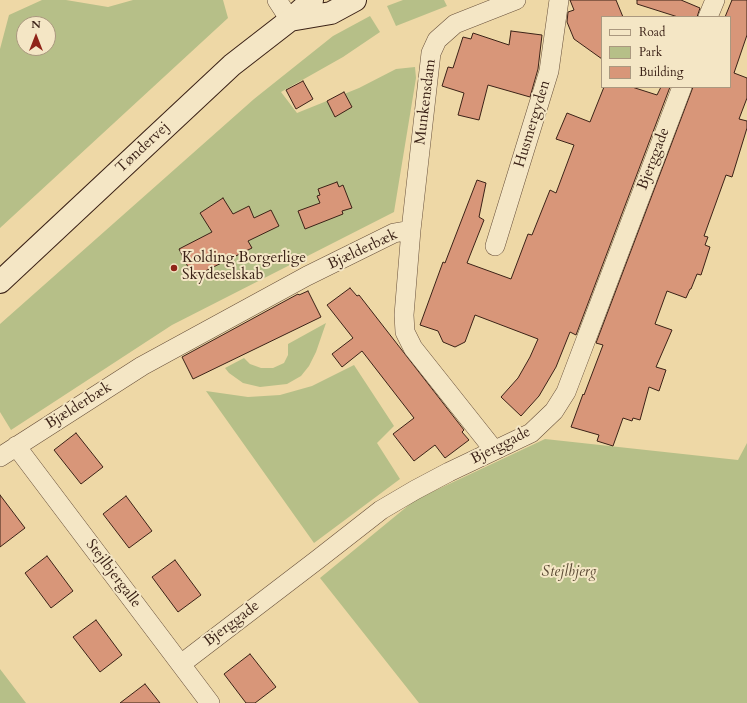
<!DOCTYPE html>
<html>
<head>
<meta charset="utf-8">
<style>
  body { margin:0 }
  #map { position:relative; width:747px; height:703px; overflow:hidden; background:#eed8a6; font-family:Cardo,serif }
  canvas { display:block }
  .legend { position:absolute; left:601px; top:16px; width:130px; height:72px; box-sizing:border-box; background:#f4e6c5; border:1px solid #aa987f; margin:0; padding:5px 7px; list-style:none; font-size:12px; color:#3b2217 }
  .legend li { display:flex; align-items:center; gap:8px; height:20px }
  .legend b { width:20px; border:1px solid #aa987f }
  .north { position:absolute; left:16px; top:16px; width:40px; height:40px; box-sizing:border-box; background:#f4e6c5; border:1px solid #aa987f; border-radius:50%; rotate:0deg; font-size:11px; font-weight:700; line-height:16px; text-align:center; color:#3b2217 }
  .north::after { content:''; display:block; margin:auto; width:14px; height:18px; background:#8f2418; clip-path:polygon(50% 0,100% 100%,50% 72%,0 100%) }
</style>
</head>
<body>
<div id="map">
<canvas width="747" height="703"></canvas>
<ul class="legend">
<li><b style="height:5px;background:#f4e6c5"></b>Road</li>
<li><b style="height:11px;background:#b6bf88"></b>Park</li>
<li><b style="height:11px;background:#d89679"></b>Building</li>
</ul>
<div class="north">N</div>
</div>
<script>
const g = document.querySelector('canvas').getContext('2d');
g.lineJoin = 'round';
function fill(path, color) { g.fillStyle = color; g.fill(path, 'evenodd'); }
const toPath = rows => new Path2D(rows.map(r => 'M' + r).join(''));
function trace(path, color, width, dash) { g.strokeStyle = color; g.lineWidth = width; g.lineCap = dash ? 'butt' : 'round'; g.setLineDash(dash || []); g.stroke(path); }
function drawText(font, color, halo, rows, align = 'center') {
  g.font = font + ' Cardo,serif'; g.lineWidth = 4; g.setLineDash([]); g.textBaseline = 'middle'; g.strokeStyle = halo; g.fillStyle = color; for (const [text, x, y, turn = 0] of rows) {
    g.save(); g.translate(x, y); g.rotate((+turn || 0) * Math.PI / 180); g.textAlign = isNaN(turn) ? turn : align; if (halo) g.strokeText(text, 0, 0); g.fillText(text, 0, 0); g.restore();
  }
}
fill(toPath([
  [42,0,66,0,108,7,133,0,223,0,228,18,0,228,0,49,9,15],
  [24,24,48,24,48,48,24,48],
  [403,0,444,0,447,6,396,26,387,6],
  [370,16,380,32,343,57,281,92,297,113,359,88,396,69,415,67,416,78,394,212,172,325,11,430,0,412,0,324,254,99,333,36],
  [326,323,316,352,309,366,301,376,287,384,260,387,243,383,229,373,225,368,244,358,250,364,261,368,273,368,284,363,288,355,288,344],
  [354,365,394,426,377,443,400,479,314,543,206,391,248,397,280,395,312,386],
  [545,439,738,460,747,443,747,703,419,703,320,578,415,500],
  [0,669,26,703,0,703]
]), '#b6bf88');
const building = toPath([
  [570,0,616,0,623,17,602,17,602,59,574,39,567,22,568,12,574,10,570,0],
  [637,0,681,0,700,8,697,17,678,17,637,4,637,0],
  [732,0,747,0,747,35,734,73,747,78,747,98,739,119,747,121,747,128,732,177,726,175,704,236,708,237,705,245,710,247,701,275,697,274,691,289,690,289,686,298,667,291,655,324,672,330,656,367,666,370,659,391,649,387,640,420,633,418,632,421,623,418,613,446,597,441,599,435,571,427,583,394,584,395,603,345,596,343,693,87,730,87,730,17,725,17,732,0],
  [511,31,542,35,538,69,530,97,488,85,479,120,458,115,464,93,442,86,448,67,453,68,463,37,471,39,473,33,509,45,511,31],
  [303,81,313,99,296,109,286,90,303,81],
  [604,87,632,87,657,95,661,87,670,87,576,335,570,332,556,367,539,396,521,416,501,397,518,378,530,357,538,339,475,315,465,342,455,347,443,342,438,331,420,325,443,262,445,263,477,180,486,183,479,217,484,220,467,263,511,279,528,234,532,235,550,190,556,193,574,145,556,139,567,113,590,122,604,87],
  [344,92,352,107,335,117,327,101,344,92],
  [337,182,339,187,343,185,352,208,342,211,343,214,305,229,298,211,320,203,317,196,320,195,318,189,337,182],
  [223,198,233,214,249,206,254,218,271,210,279,226,248,241,252,248,193,277,179,249,212,232,200,213,223,198],
  [350,288,357,296,359,295,464,430,462,432,469,440,445,458,435,445,414,461,393,434,414,418,362,351,342,367,332,354,353,338,327,305,350,288],
  [308,291,321,317,193,379,182,357,298,294,299,295,308,291],
  [76,433,103,467,81,484,54,450,76,433],
  [0,495,25,528,0,547,0,495],
  [126,496,152,531,129,548,103,514,126,496],
  [47,556,73,591,51,608,25,573,47,556],
  [175,560,201,595,178,612,152,577,175,560],
  [96,620,122,655,100,672,73,637,96,620],
  [250,654,276,687,255,703,246,703,224,674,250,654],
  [145,684,160,703,120,703,145,684]
]);
fill(building, '#d89679');
trace(building, '#3b2217', 1);
const street = toPath([
  [277,0,290,20],
  [708,17,715,0],
  [495,246,549,71,559,0],
  [16,446,210,703],
  [494,450,413,348,405,332,404,315,411,230,431,53,437,40,455,24,516,0],
  [0,457,142,366,307,276,394,233,411,230],
  [181,664,317,560,381,510,415,490,449,472,531,433,554,411,566,392,682,87]
]);
const secondary = toPath([
  [290,20,331,13,355,0],
  [0,282,232,65,290,20,312,0]
]);
trace(street, '#68503b', 20);
trace(secondary, '#3b2217', 24);
trace(street, '#f4e6c5', 19);
trace(secondary, '#f4e6c5', 22);
for (const [x, y, r, color] of [
  [174,268,4,"#8f2418"]
]) { const dot = new Path2D(); dot.arc(x, y, r, 0, 2 * Math.PI); g.fillStyle = color; g.fill(dot); trace(dot, '#f4e6c5', 1.5); }
drawText('15px', '#3b2217', '#f4e6c5', [
  ["Munkensdam",426,102,-83],
  ["Husmergyden",533,124,-73],
  ["Tøndervej",143,148,-43],
  ["Bjerggade",654,159,-69],
  ["Bjælderbæk",363,250,-25],
  ["Bjælderbæk",79,406,-32],
  ["Bjerggade",501,446,-27],
  ["Stejlbjergalle",113,574,53],
  ["Bjerggade",232,624,-37]
]);
drawText('15px', '#3b2217', '#f4e6c5', [
  ["Kolding Borgerlige",182,259],
  ["Skydeselskab",182,276]
], 'left');
drawText('italic 15px', '#5a4933', '#f4e6c5', [
  ["Stejlbjerg",569,573]
]);
</script>
</body>
</html>
